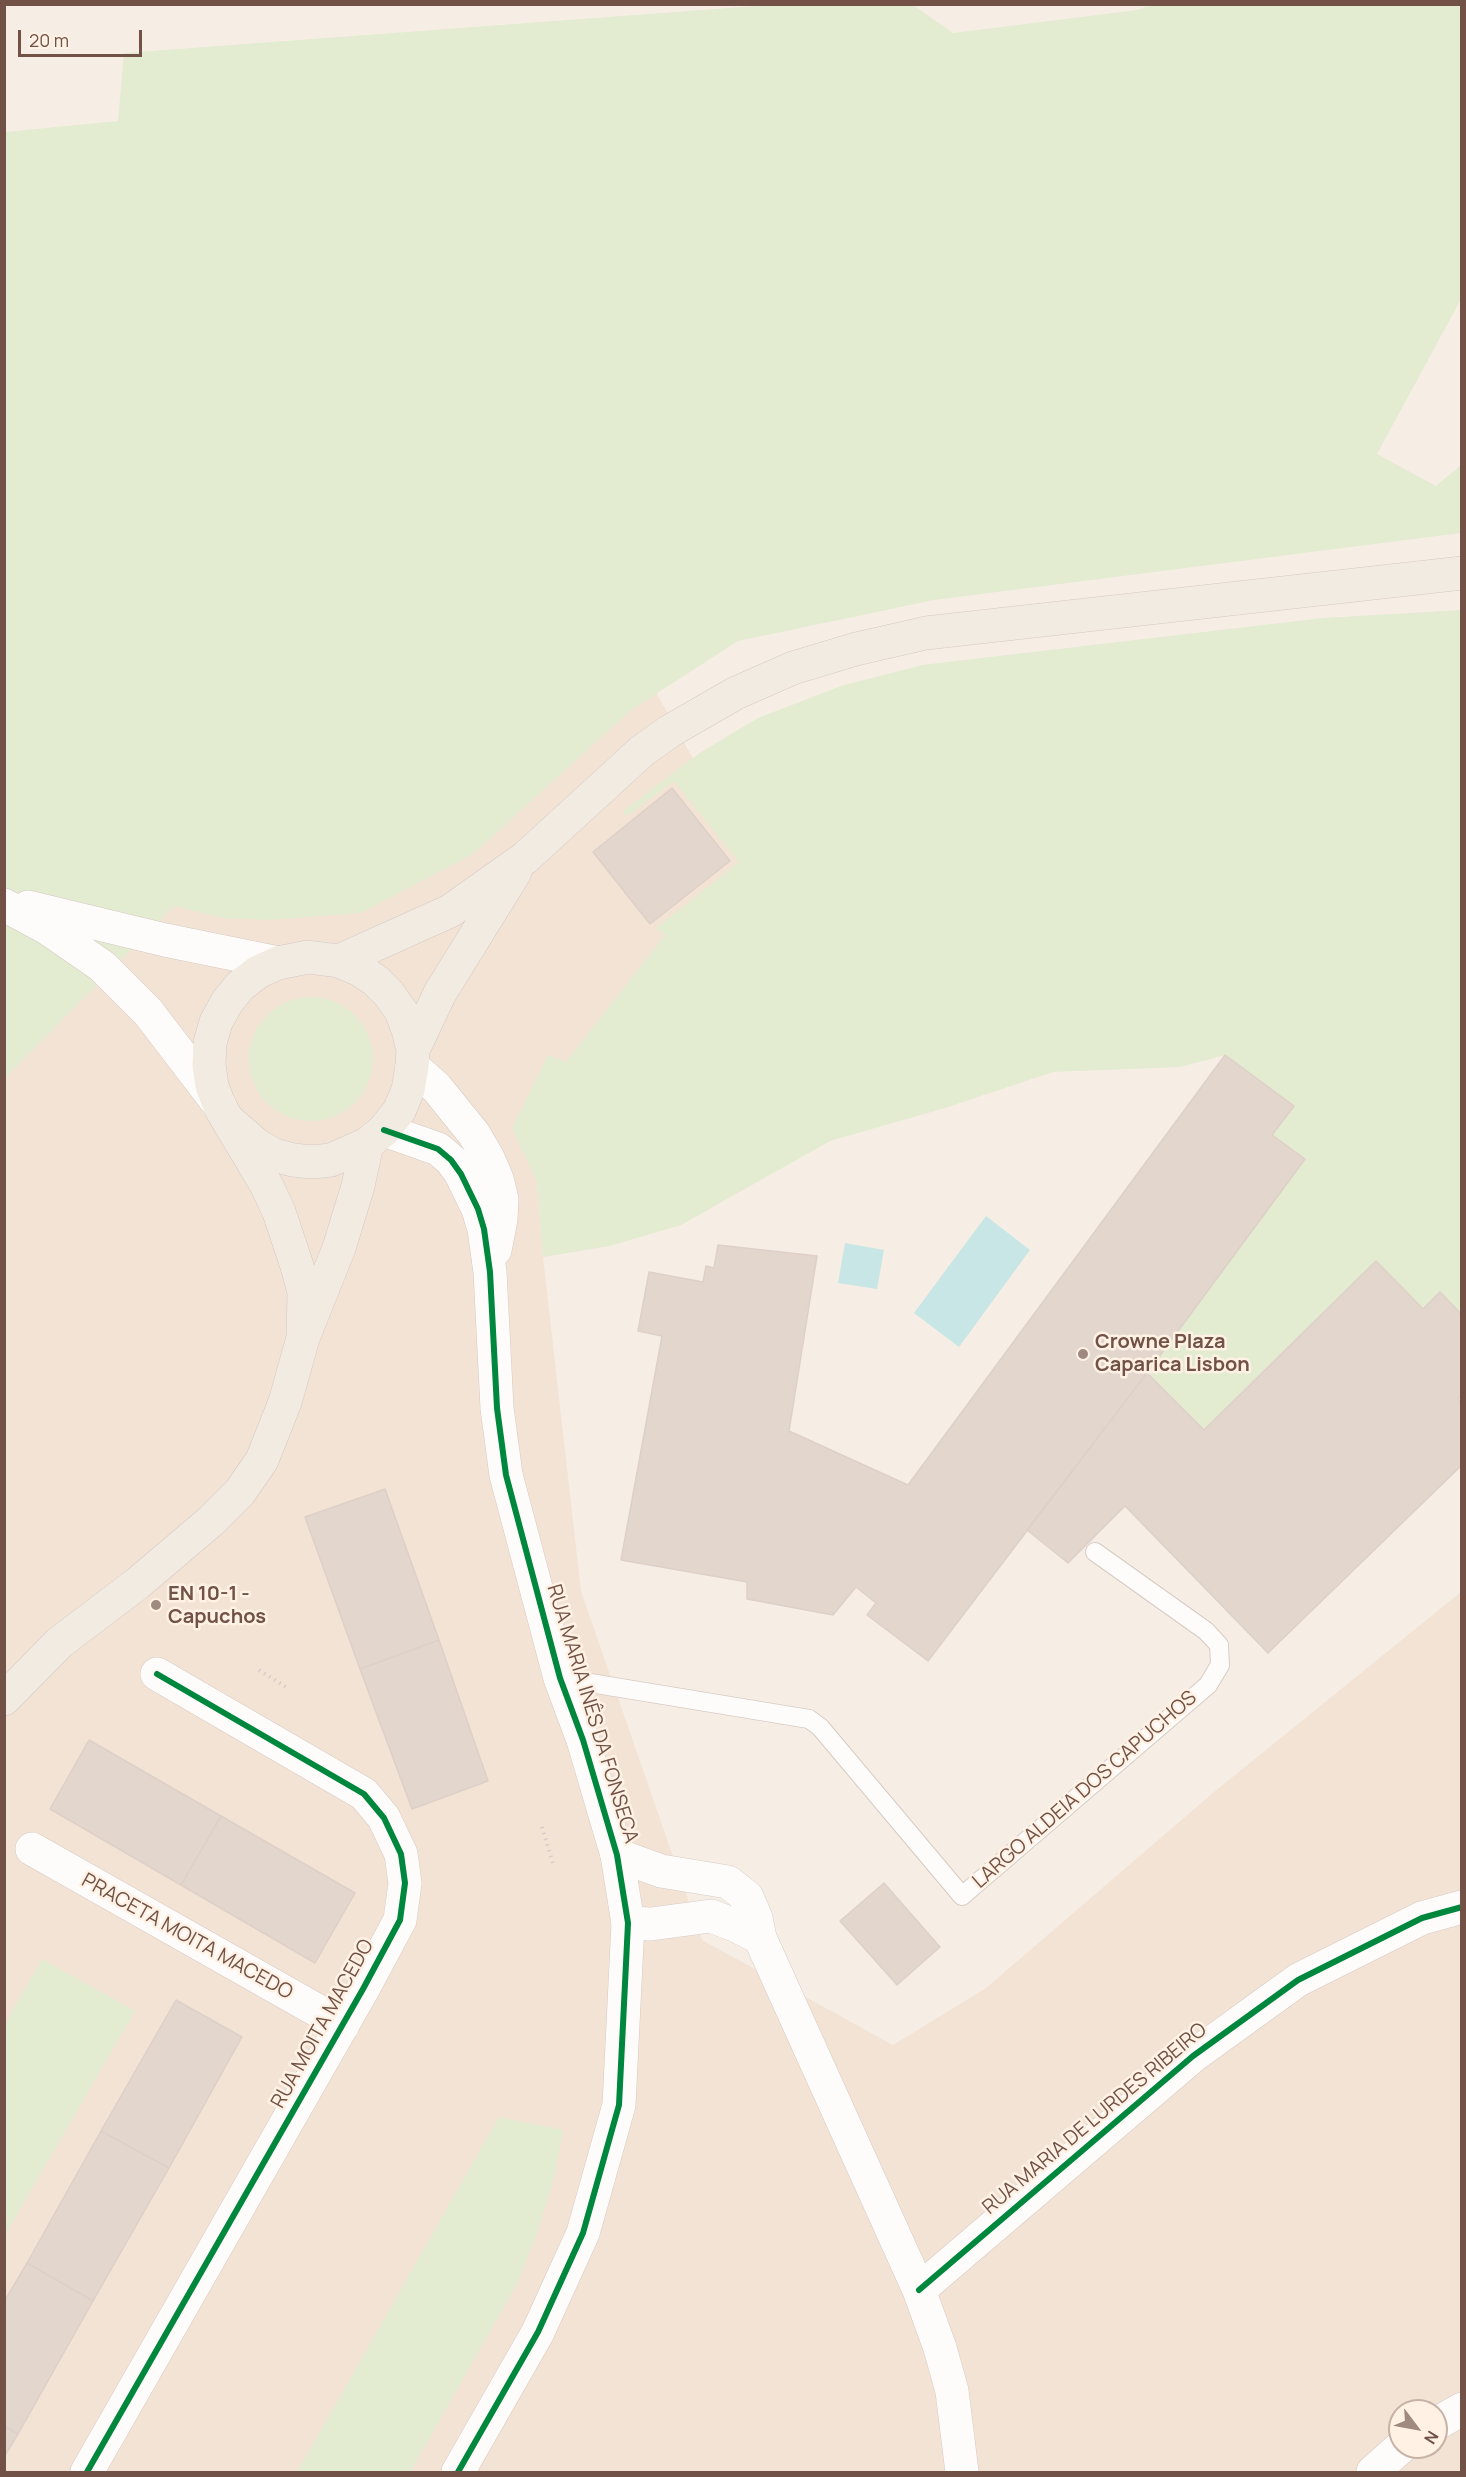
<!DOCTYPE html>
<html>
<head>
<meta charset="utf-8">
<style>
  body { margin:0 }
  #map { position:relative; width:1466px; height:2477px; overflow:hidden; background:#f6eee5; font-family:Manrope,sans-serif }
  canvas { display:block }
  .frame { position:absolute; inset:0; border:6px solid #725247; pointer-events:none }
  .north { position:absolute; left:1388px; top:2399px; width:60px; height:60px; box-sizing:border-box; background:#fff2e5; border:2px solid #c7b2a6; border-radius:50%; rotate:122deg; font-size:16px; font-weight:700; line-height:24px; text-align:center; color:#725247 }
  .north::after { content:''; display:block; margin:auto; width:21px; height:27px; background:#a0897e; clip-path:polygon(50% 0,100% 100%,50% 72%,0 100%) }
  .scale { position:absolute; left:18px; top:30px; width:124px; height:27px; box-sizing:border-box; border:3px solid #725247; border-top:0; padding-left:8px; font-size:18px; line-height:21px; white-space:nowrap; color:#725247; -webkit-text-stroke:4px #fff2e5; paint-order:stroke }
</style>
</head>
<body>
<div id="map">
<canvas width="1466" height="2477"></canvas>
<div class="frame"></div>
<div class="north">N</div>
<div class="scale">20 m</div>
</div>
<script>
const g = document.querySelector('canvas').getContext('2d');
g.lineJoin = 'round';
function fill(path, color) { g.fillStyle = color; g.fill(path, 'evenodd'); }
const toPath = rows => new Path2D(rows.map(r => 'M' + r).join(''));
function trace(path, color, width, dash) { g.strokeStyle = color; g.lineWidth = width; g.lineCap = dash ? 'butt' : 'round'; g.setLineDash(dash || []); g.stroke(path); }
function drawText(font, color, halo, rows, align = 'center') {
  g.font = font + ' Manrope,sans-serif'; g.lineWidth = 5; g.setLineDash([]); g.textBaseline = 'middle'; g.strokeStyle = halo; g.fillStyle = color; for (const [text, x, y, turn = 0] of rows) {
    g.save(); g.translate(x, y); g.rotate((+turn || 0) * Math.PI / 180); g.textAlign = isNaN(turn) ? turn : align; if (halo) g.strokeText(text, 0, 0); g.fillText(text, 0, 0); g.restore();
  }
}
fill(toPath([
  [619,626,715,798,757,855,578,1067,512,1128,537,1182,543,1257,581,1591,702,1940,893,2045,986,1988,1214,1792,1461,1592,1461,2472,5,2472,5,1078,219,860],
  [1400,2411,1436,2411,1436,2447,1400,2447]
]), '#f2e3d5');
fill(toPath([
  [783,4,913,5,953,33,1137,10,1152,5,1461,5,1461,299,1377,454,1436,486,1461,465,1461,533,934,600,738,641,631,710,473,854,361,913,269,920,222,918,174,906,5,1078,5,132,118,121,124,53],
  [1461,610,1461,1315,1440,1292,1423,1309,1376,1262,1204,1430,1147,1373,1272,1135,1294,1106,1225,1055,1180,1067,1053,1072,945,1108,830,1141,681,1225,610,1246,543,1257,537,1182,512,1128,548,1055,566,1062,665,935,656,928,739,862,674,781,627,816,623,811,701,752,758,718,841,686,922,665,1323,618],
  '249 1059a62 62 0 1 1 124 0a62 62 0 1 1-124 0Z',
  [42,1959,135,2011,5,2235,5,2024],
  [499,2117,563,2130,555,2174,538,2230,517,2284,410,2472,297,2472]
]), '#e3ebd0');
fill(toPath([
  [986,1216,1030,1250,959,1347,914,1313],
  [845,1243,884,1250,877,1289,838,1283]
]), '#c8e6e5');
const building = toPath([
  [672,788,730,861,650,924,593,852,672,788],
  [1225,1055,1294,1106,1272,1135,1305,1159,1147,1373,928,1661,867,1615,876,1603,856,1587,833,1615,747,1599,747,1582,621,1560,662,1336,638,1331,649,1272,703,1282,706,1266,714,1268,718,1245,817,1256,789,1431,908,1485,1225,1055],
  [1376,1261,1423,1309,1440,1292,1462,1315,1462,1395,1458,1399,1462,1403,1462,1465,1268,1653,1125,1506,1068,1563,1027,1530,1147,1373,1204,1430,1376,1261],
  [385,1489,439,1640,360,1669,305,1517,385,1489],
  [439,1640,488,1781,412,1809,360,1669,439,1640],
  [89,1740,221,1816,181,1885,50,1809,89,1740],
  [221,1816,355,1893,315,1963,181,1885,221,1816],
  [884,1883,940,1947,897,1985,840,1921,884,1883],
  [176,2000,242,2037,169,2168,101,2131,176,2000],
  [101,2131,169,2168,93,2301,27,2263,101,2131],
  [27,2263,93,2301,18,2434,4,2426,4,2302,27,2263],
  [4,2426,18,2434,4,2457,4,2426]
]);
fill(building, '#e2d6cd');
trace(building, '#ded0c8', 1.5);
const lane = toPath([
  [560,1678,809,1719,820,1727,962,1896,1208,1685,1220,1665,1219,1645,1206,1631,1095,1552]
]);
const street = toPath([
  [32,1849,343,2025],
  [617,1855,661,1871,728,1882,747,1897,756,1918,760,1938,919,2290,940,2348,952,2391,962,2472],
  [628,1923,651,1924,711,1916,737,1926,760,1938],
  [919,2290,1193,2056,1298,1980,1422,1918,1462,1907],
  [1436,2424,1462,2409],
  [87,2472,363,1989,400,1920,405,1883,401,1854,384,1818,364,1794,157,1674],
  [1373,2472,1401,2447]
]);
const secondary = toPath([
  [4,905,47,928,102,966,148,1012,220,1106],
  [28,907,165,940,278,963],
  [412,1066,436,1087,474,1134,488,1158,497,1179,502,1199,501,1219,495,1250],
  [384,1130,438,1149,451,1160,461,1174,478,1209,484,1229,490,1272,497,1408,506,1475,560,1678,583,1740,617,1855,628,1923,619,2105,583,2233,538,2332,458,2472]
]);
const primary = toPath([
  [339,961,450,911,525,858,642,751,670,731,736,693,793,668,856,649,926,633,1462,573],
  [413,1050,440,993,515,872],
  [229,1121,258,1146,274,1155,293,1160,312,1162,331,1160,367,1144,384,1130,399,1111,408,1090,412,1066,413,1050,408,1030,401,1011,389,994,375,980,358,969,339,961,308,957,278,963,258,972,240,986,227,1002,216,1022,210,1043,209,1065,212,1086,220,1107,267,1186,279,1212,297,1266,304,1292,303,1338],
  [4,1699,59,1643,138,1583,211,1521,240,1492,262,1460,285,1402,303,1338,339,1248,358,1186,367,1144]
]);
trace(lane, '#d7cbc4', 20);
trace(street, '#d7cbc4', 34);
trace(secondary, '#d6cac2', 34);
trace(primary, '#d5c9c3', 34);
trace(toPath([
  [259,1670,286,1687],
  [542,1827,554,1867]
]), '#d7ccc9', 4, [1.5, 4.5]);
trace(lane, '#fefcfb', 18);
trace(street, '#fefcfb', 33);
trace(secondary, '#fefcfb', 33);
trace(primary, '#f2ebe2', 33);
trace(toPath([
  [384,1130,438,1149,451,1160,461,1174,478,1209,484,1229,490,1272,497,1408,506,1475,560,1678,583,1740,617,1855,628,1923,619,2105,583,2233,538,2332,458,2472],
  [919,2290,1193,2056,1298,1980,1422,1918,1462,1907],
  [87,2472,363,1989,400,1920,405,1883,401,1854,384,1818,364,1794,157,1674]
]), '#00873e', 6);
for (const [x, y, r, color] of [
  [1083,1354,6,"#a0897e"],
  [156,1605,6,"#a0897e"]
]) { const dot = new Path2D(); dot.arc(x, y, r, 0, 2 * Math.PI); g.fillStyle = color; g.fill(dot); trace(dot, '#fff2e5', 2); }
drawText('bold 20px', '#725247', '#fff2e5', [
  ["Crowne Plaza",1095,1342],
  ["Caparica Lisbon",1095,1365],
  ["EN 10-1 -",168,1594],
  ["Capuchos",168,1617]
], 'left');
drawText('20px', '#725247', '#fff2e5', [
  ["RUA MARIA INÊS DA FONSECA",592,1714,73],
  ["LARGO ALDEIA DOS CAPUCHOS",1085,1790,-41],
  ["PRACETA MOITA MACEDO",187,1937,29],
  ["RUA MOITA MACEDO",323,2024,-61],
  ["RUA MARIA DE LURDES RIBEIRO",1095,2119,-40]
]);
</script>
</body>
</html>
